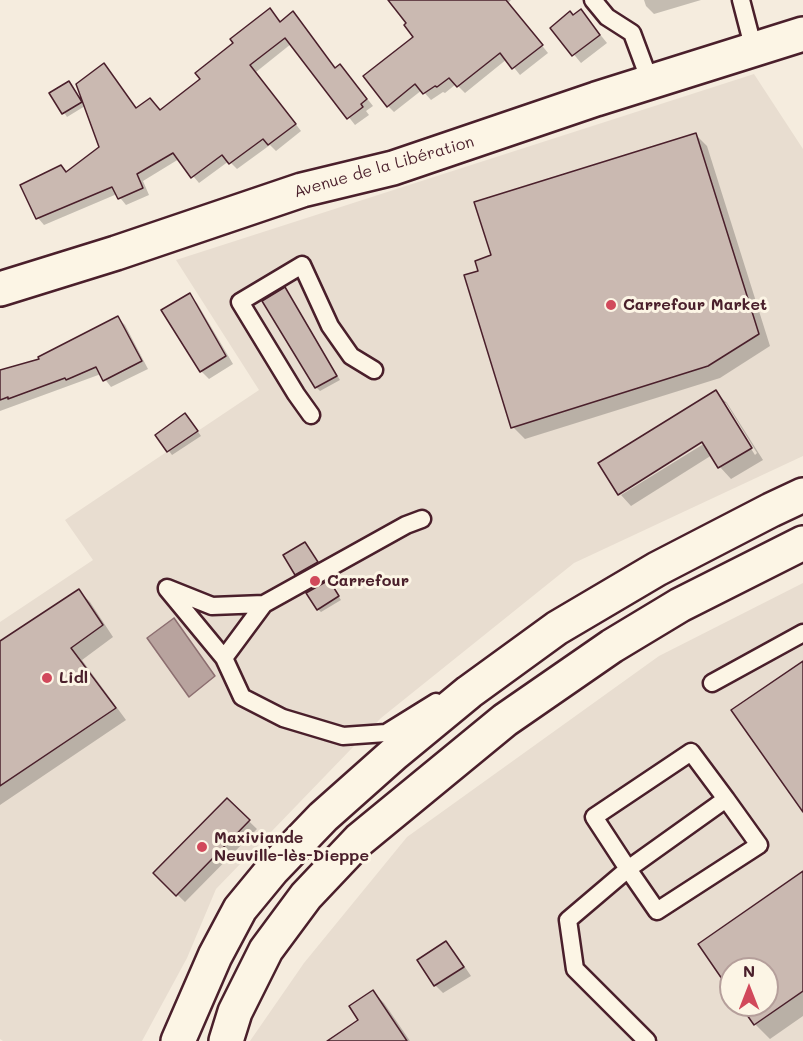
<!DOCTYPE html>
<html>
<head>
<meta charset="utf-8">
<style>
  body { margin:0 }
  #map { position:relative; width:803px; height:1041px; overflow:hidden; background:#f5ecde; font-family:Mali,sans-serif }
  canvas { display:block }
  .north { position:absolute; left:719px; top:957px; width:60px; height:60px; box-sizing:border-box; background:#fcf5e5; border:2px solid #b59f9b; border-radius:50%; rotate:0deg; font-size:16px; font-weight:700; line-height:24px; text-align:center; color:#4a1f2b }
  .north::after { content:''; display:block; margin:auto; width:21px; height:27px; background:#d1495b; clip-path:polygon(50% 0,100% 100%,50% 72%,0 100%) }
</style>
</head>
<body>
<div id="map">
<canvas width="803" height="1041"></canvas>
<div class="north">N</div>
</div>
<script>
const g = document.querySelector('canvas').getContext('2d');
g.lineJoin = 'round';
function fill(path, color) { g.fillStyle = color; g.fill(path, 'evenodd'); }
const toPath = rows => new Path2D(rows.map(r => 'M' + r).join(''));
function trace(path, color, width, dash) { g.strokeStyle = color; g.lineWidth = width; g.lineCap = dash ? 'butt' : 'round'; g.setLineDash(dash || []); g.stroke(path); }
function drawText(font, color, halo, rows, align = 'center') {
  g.font = font + ' Mali,sans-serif'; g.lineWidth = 6; g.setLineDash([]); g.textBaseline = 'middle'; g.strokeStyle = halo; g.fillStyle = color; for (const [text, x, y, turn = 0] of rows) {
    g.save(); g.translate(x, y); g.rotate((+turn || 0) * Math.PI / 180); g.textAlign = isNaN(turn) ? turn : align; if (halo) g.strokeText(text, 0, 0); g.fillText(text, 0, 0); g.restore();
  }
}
fill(toPath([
  [754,74,803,149,803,456,574,563,381,718,216,889,187,958,142,1041,3,1041,0,1039,0,622,93,560,65,520,259,390,176,260],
  [803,583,803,1041,250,1041,304,963,407,837,659,656],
  [731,969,767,969,767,1005,731,1005]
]), '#e8ddd0');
const water = toPath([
  [174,618,215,676,189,697,147,638,174,618]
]);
fill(water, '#b8a39e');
trace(water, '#8c6e70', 1.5);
fill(toPath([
  [421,0,511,0,508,3,548,53,520,75,507,59,465,93,456,84,445,93,443,92,431,100,422,90,394,112,388,106,415,37],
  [644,0,701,0,654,14,646,6],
  [581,11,607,43,581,63,552,28],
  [276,17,336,69,347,73,373,106,366,111,369,115,355,125,291,44,256,72,301,131,276,151,270,145,237,169,229,161,199,183,179,159,143,181,149,195,126,205,117,194,44,225,38,218,61,166,68,173,101,148,85,106,67,117,51,93,69,83,82,102,83,101,104,65,137,109,161,112],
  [695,134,707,146,770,346,720,378,525,439,513,427,480,272],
  [285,289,340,380,320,391,316,387],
  [189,295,197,303,233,364,209,379,201,371],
  [118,318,125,325,148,369,111,387,101,374,0,411,0,372,40,360],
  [715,392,727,403,763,460,731,479,720,467,712,455,631,506,621,495,710,440,708,437,620,492,620,494,600,464],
  [722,403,726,403,757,453,755,455],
  [189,419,201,436,172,455,157,435],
  [305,544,320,566,300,577,296,574],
  [332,586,341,600,321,612,318,609],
  [79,591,90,602,113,637,82,660,126,720,0,805,0,643],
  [227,800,257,829,185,902,155,873],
  [803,883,803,1016,770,1039,755,1024,742,1005,767,1005,767,969,731,969,731,989,700,944],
  [446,943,454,951,471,976,443,993,435,985,419,961],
  [373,992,384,1003,410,1041,330,1041,360,1020]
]), '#0003');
const building = toPath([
  [388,0,506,0,543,45,512,69,500,53,457,87,449,78,437,87,435,86,423,94,415,84,387,107,363,76,413,37,404,25,406,23,388,0],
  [270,8,280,22,293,11,335,68,340,64,367,99,361,104,363,107,347,119,285,38,250,65,296,124,268,145,263,139,229,164,222,155,191,178,173,153,137,174,143,188,118,199,112,187,36,219,20,185,61,165,66,172,99,147,76,84,104,63,136,108,150,98,160,110,200,79,195,73,233,43,230,39,270,8],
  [581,9,600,35,572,56,550,28,570,11,573,15,581,9],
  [69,81,82,102,62,114,49,93,69,81],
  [696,133,759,334,708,366,511,428,464,275,478,271,475,261,491,255,474,202,696,133],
  [285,287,337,376,315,388,262,301,285,287],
  [190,293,226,356,200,372,161,310,190,293],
  [118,316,142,361,103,381,96,367,66,380,65,378,8,399,8,397,0,400,0,370,39,359,38,357,118,316],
  [716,390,752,448,718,468,702,442,618,495,598,463,716,390],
  [185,413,198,431,167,452,155,435,185,413],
  [305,542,318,562,295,575,283,555,305,542],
  [329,580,339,596,317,610,306,593,329,580],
  [79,589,103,625,71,648,116,708,0,786,0,641,79,589],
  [803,661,803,812,731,710,803,661],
  [227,798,250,820,176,896,153,873,227,798],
  [803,871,803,991,754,1025,740,1005,767,1005,767,969,731,969,731,992,698,944,803,871],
  [446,941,464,967,434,986,417,960,446,941],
  [373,990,407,1041,327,1041,358,1020,349,1006,373,990]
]);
fill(building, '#cab9b1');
trace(building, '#4a1f2b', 1.5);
const service = toPath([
  [593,0,607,17,632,33,651,84],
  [741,0,754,50],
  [311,415,296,394,240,302,302,265,330,326,351,356,374,370],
  [167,588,212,606,264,604,406,525,422,519],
  [167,589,224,658],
  [264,604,224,658,242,697,283,718,343,736,386,733,436,702],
  [712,683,803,633],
  [647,1041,575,969,568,920,628,869,726,799,759,845,657,911,628,869,594,817,691,752,726,799]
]);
const tertiary = toPath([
  [0,289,116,253,302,190,393,168,596,99,803,34]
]);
const primary = toPath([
  [178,1041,215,956,240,909,273,869,323,817,395,753,469,692,557,628,657,569,771,510,803,495],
  [226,1041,235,1012,266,950,306,896,359,840,505,720,612,646,680,605,803,543]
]);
trace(service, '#4a1f2b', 21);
trace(tertiary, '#4a1f2b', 38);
trace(primary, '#4a1f2b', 38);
trace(service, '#fcf5e5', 16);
trace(tertiary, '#fcf5e5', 33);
trace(primary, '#fcf5e5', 33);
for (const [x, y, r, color] of [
  [611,305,6,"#d1495b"],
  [315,581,6,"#d1495b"],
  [47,678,6,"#d1495b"],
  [202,847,6,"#d1495b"]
]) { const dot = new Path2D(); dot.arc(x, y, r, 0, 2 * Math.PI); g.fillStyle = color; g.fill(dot); trace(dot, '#fcf5e5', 2); }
drawText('16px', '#4a1f2b', '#fcf5e5', [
  ["Avenue de la Libération",384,167,-16]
]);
drawText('bold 16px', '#4a1f2b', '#fcf5e5', [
  ["Carrefour Market",623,305],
  ["Carrefour",327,581],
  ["Lidl",59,678],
  ["Maxiviande",214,838],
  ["Neuville-lès-Dieppe",214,856]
], 'left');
</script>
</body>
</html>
